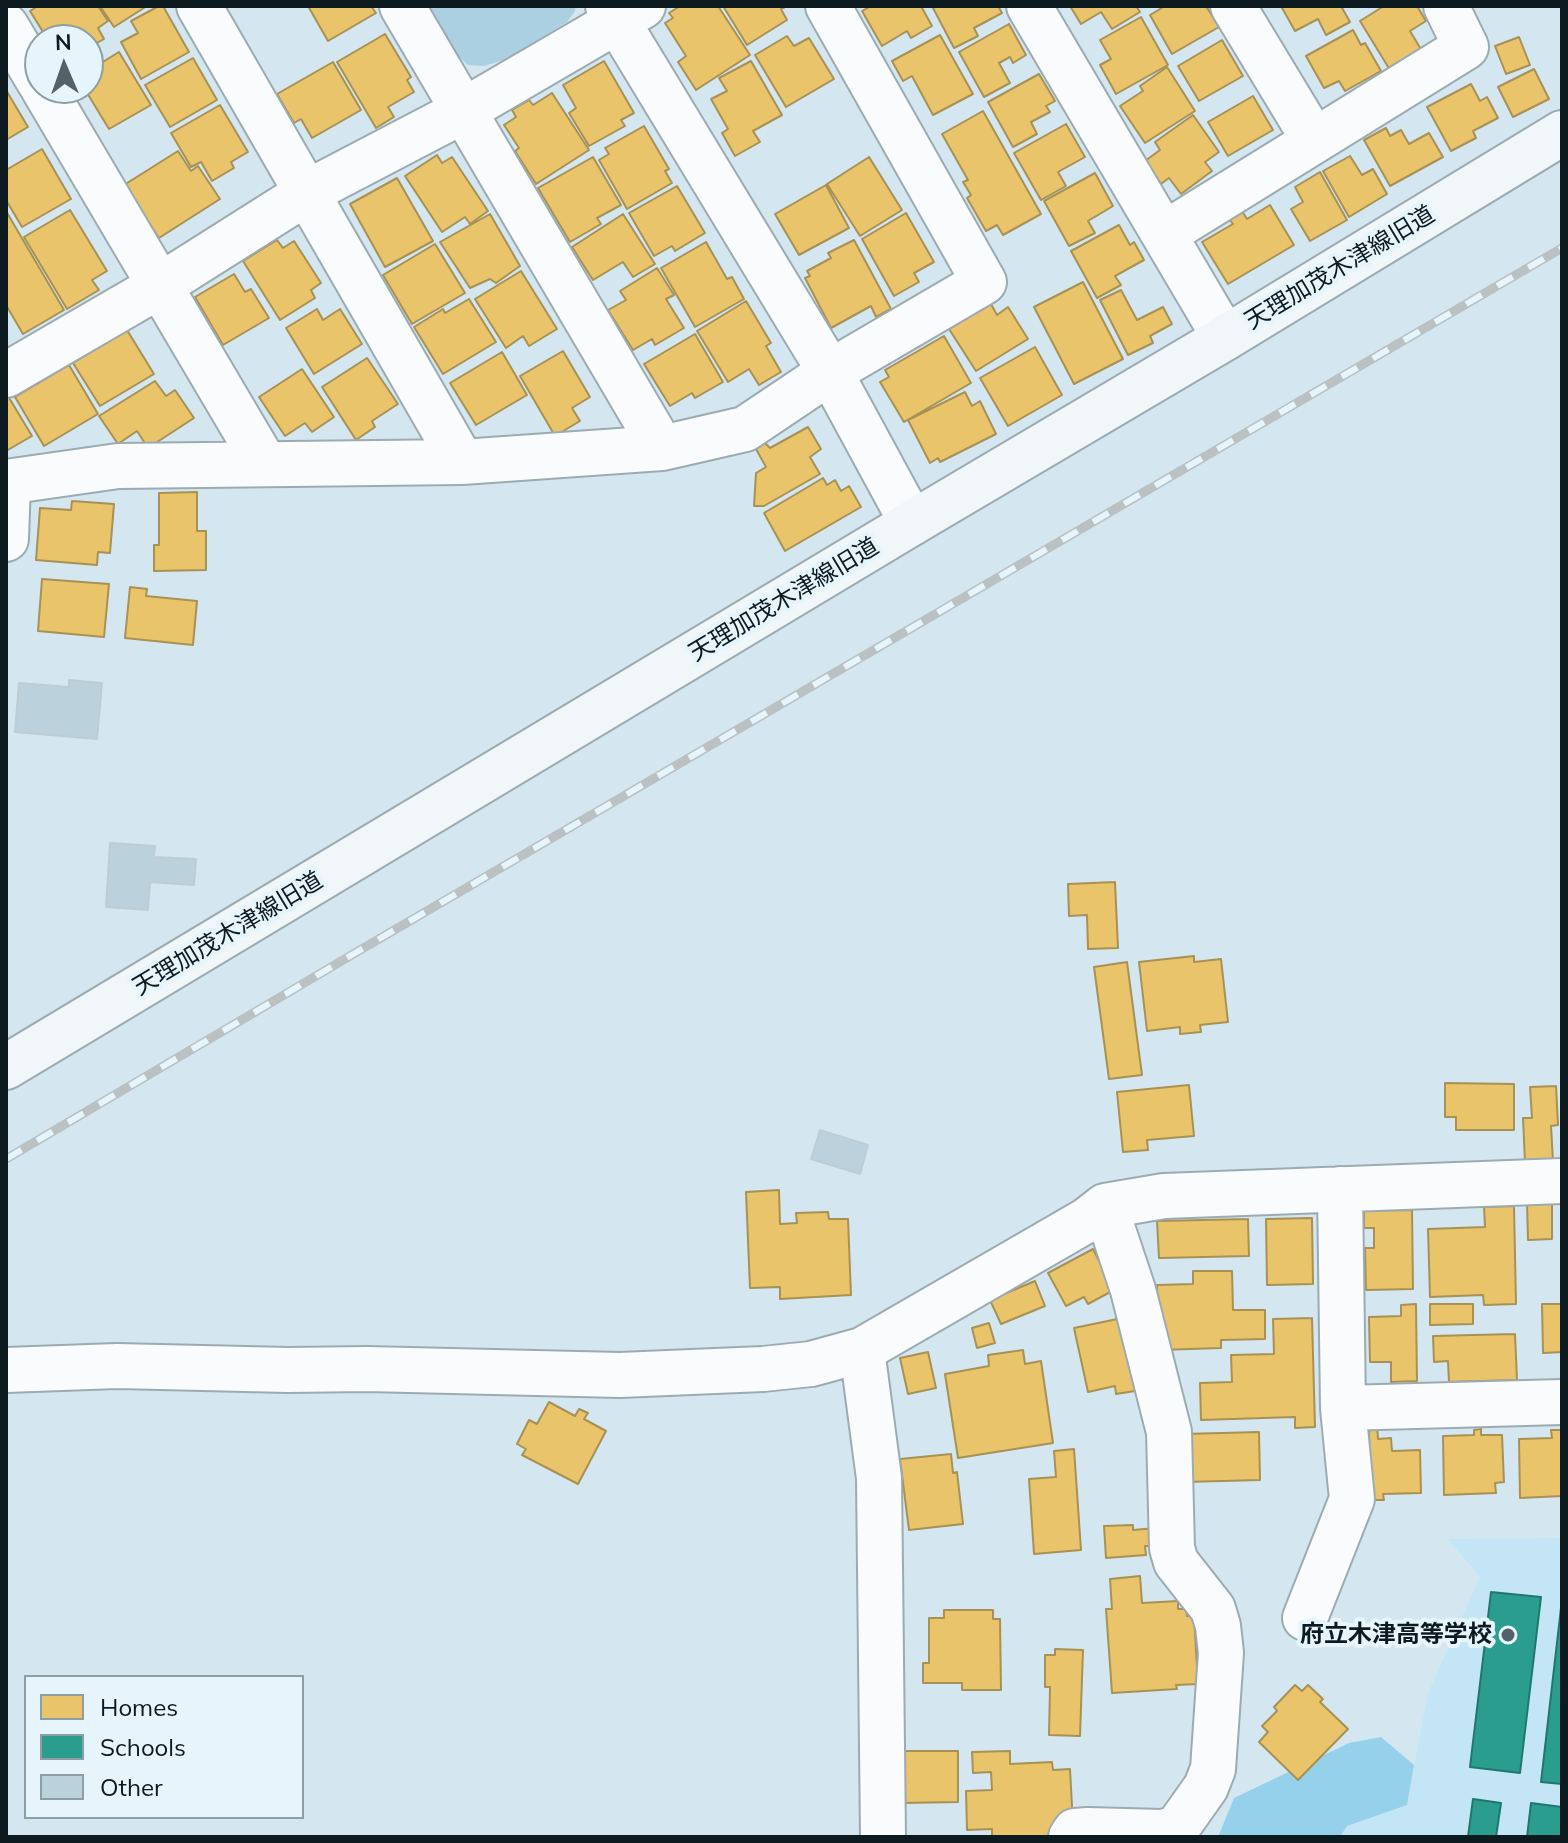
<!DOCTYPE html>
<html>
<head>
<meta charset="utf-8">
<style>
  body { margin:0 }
  #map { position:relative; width:1568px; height:1843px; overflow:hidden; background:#d4e7f0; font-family:Mulish,sans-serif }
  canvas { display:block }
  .frame { position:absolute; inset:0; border:8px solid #0d1b21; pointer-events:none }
  .legend { position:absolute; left:24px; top:1675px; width:280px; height:144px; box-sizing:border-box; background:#e6f5fc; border:2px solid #8f9ea4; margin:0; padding:10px 14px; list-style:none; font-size:24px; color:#0d1b21 }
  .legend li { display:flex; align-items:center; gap:16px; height:40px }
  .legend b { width:40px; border:2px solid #8f9ea4 }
  .north { position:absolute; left:24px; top:24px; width:80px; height:80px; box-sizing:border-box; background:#e6f5fc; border:2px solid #8f9ea4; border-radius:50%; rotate:358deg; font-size:22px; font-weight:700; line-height:32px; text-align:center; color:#0d1b21 }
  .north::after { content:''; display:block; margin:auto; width:28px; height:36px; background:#536269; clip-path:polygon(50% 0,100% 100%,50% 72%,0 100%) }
</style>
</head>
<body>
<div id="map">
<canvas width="1568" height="1843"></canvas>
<div class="frame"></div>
<ul class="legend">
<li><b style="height:22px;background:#e9c46a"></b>Homes</li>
<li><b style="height:22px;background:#2a9d8f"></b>Schools</li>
<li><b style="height:22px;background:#bbd1db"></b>Other</li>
</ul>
<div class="north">N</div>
</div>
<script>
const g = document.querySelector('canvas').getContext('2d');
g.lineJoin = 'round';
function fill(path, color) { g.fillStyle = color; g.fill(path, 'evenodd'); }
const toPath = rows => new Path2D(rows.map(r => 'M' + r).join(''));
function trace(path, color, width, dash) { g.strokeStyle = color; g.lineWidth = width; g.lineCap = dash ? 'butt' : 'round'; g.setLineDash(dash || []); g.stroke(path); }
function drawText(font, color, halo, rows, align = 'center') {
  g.font = font + ' Mulish,"Noto Sans JP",sans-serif'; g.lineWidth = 8; g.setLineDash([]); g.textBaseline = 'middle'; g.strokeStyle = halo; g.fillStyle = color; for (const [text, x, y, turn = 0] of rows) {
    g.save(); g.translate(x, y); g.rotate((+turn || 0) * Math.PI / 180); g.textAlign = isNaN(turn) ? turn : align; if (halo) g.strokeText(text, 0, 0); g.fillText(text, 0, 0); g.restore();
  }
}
fill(toPath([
  [1562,1538,1562,1837,1340,1837,1347,1826,1407,1804,1428,1693,1480,1577,1448,1539]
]), '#c4e5f6');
fill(toPath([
  [429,6,576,6,575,11,567,22,504,60,484,66,468,65,458,56]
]), '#abd0e2');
fill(toPath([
  [1381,1737,1414,1765,1407,1805,1347,1826,1340,1837,1218,1837,1234,1798,1349,1743]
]), '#96d1eb');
const homes = toPath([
  [38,6,98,6,108,21,98,28,104,39,88,48,88,40,74,40,73,38,70,40,48,40,30,11,38,6],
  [100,6,147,6,114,27,100,6],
  [159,6,163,6,189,52,141,79,121,42,138,33,131,21,159,6],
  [308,6,371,6,376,13,328,41,308,6],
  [680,6,718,6,750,55,696,90,678,62,686,56,665,23,673,18,669,13,680,6],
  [723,6,787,6,781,9,787,20,747,45,723,6],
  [871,6,921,6,932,26,911,38,907,31,882,46,862,11,871,6],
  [932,6,998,6,1002,13,974,28,978,36,954,48,932,6],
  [1070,6,1136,6,1140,12,1112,29,1101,12,1081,24,1070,6],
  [1165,6,1206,6,1219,27,1172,54,1150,15,1165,6],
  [1281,6,1341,6,1350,22,1326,35,1318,19,1295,31,1281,6],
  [1384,6,1417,6,1426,21,1410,31,1422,51,1390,70,1360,21,1384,6],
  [1141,17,1168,65,1116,94,1100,65,1111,59,1100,40,1141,17],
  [1009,24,1026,55,1013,63,1010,57,999,63,1010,83,984,97,959,52,1009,24],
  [1353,30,1361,45,1365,43,1381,71,1345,91,1339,81,1324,88,1306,56,1353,30],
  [385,34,411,77,407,80,414,92,388,107,394,117,376,128,337,62,385,34],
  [940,35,973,94,933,115,912,76,903,81,892,61,940,35],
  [787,36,794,46,809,38,834,79,786,107,755,55,787,36],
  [1519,37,1530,65,1506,74,1495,46,1519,37],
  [1222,40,1243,76,1199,101,1178,66,1222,40],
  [119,52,151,105,109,129,84,88,88,88,88,71,119,52],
  [193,58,217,100,170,127,145,85,193,58],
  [604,61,634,113,621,120,625,126,589,146,569,113,576,108,563,85,604,61],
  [751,61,782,115,753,131,760,142,735,156,722,133,728,129,711,99,727,91,719,78,751,61],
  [333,62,361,110,312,138,301,119,294,123,277,94,333,62],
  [1167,67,1195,111,1145,143,1120,106,1143,91,1140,86,1167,67],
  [1534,69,1549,99,1513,117,1498,87,1534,69],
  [1039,74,1055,101,1046,106,1050,112,1031,122,1037,134,1013,147,988,102,1039,74],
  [1471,84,1480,101,1487,97,1498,118,1473,131,1476,138,1451,151,1427,107,1471,84],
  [6,90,28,127,6,140,6,90],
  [552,93,589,150,536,184,515,151,519,148,504,125,516,117,512,110,529,100,533,105,552,93],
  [1253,96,1273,130,1228,156,1208,122,1253,96],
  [220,105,248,152,231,162,234,168,212,181,201,162,191,167,171,133,220,105],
  [983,111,1041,214,1003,235,997,225,986,231,967,198,971,195,963,182,968,180,942,134,983,111],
  [1193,115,1219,152,1205,162,1212,171,1181,194,1169,178,1161,184,1145,161,1160,150,1155,142,1193,115],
  [1066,124,1085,157,1058,172,1066,186,1041,200,1014,153,1066,124],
  [644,126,669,169,665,171,672,183,627,209,599,160,609,154,605,148,644,126],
  [1386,128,1390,136,1401,130,1409,144,1429,133,1443,157,1390,186,1364,140,1386,128],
  [42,149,71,199,22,227,6,200,6,170,42,149],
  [178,151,191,171,198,166,220,199,159,238,124,185,178,151],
  [437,155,442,163,452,157,488,211,470,224,465,217,442,232,405,176,437,155],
  [1350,156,1362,175,1373,169,1387,194,1349,217,1323,171,1350,156],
  [593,157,621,205,597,218,601,224,570,242,538,188,593,157],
  [869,157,902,210,860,236,827,184,869,157],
  [1320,172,1347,220,1310,241,1291,209,1303,202,1295,187,1320,172],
  [1095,173,1113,206,1088,221,1095,233,1069,246,1044,201,1095,173],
  [397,178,433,241,385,267,350,204,397,178],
  [826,185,849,228,799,255,775,214,826,185],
  [677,186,705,233,675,251,672,246,654,256,629,213,677,186],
  [1270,205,1294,245,1228,284,1202,242,1233,224,1229,219,1242,211,1247,219,1270,205],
  [70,210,107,271,92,280,99,290,67,309,24,237,70,210],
  [6,211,64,310,23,334,6,305,6,211],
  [906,213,934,262,914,273,919,282,894,296,862,239,906,213],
  [490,214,520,266,496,283,490,279,470,288,440,242,490,214],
  [623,214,655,264,633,277,623,262,593,280,572,247,623,214],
  [1119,225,1130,245,1134,242,1144,260,1115,276,1121,285,1097,298,1071,251,1119,225],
  [277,240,283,248,294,241,321,283,311,290,315,298,280,320,243,261,277,240],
  [854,240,891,309,876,317,871,306,831,328,805,278,810,276,807,271,831,258,828,253,854,240],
  [706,242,727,279,732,277,744,299,695,327,661,268,706,242],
  [435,244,465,293,412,324,383,275,435,244],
  [657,268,674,295,666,299,684,328,655,345,652,339,633,350,608,310,626,300,620,291,657,268],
  [521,271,557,329,529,346,523,336,506,348,475,299,521,271],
  [234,274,245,292,251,289,269,318,223,345,195,297,234,274],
  [1083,282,1123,359,1074,384,1034,307,1083,282],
  [1121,290,1137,320,1163,307,1172,324,1150,336,1153,343,1128,355,1100,300,1121,290],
  [469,299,496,342,443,374,414,327,443,309,445,313,469,299],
  [746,301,771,343,766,346,781,372,759,385,749,369,728,382,697,331,746,301],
  [991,304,997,315,1008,307,1028,339,976,371,949,329,991,304],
  [317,309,323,320,340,309,362,344,314,374,286,328,317,309],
  [127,330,154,374,100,406,73,363,127,330],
  [695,334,723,382,695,398,692,393,670,406,644,364,695,334],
  [944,336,971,383,904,422,880,382,889,377,885,370,944,336],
  [1035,347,1062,395,1008,426,980,378,1035,347],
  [563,351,590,397,572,408,580,421,555,436,520,376,563,351],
  [502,352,527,395,476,425,450,383,502,352],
  [367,358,398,404,372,421,375,427,356,440,322,387,367,358],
  [69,365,98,414,44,446,15,397,69,365],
  [302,369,334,417,312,432,305,423,285,436,259,397,302,369],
  [155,381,166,396,175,390,194,418,148,448,137,431,118,444,99,416,155,381],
  [965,392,972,406,980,401,996,434,940,462,938,458,930,463,908,420,965,392],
  [8,396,32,436,6,451,6,397,8,396],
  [808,427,821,449,810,457,820,474,764,506,754,506,756,473,766,467,756,449,765,443,770,448,808,427],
  [823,478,827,485,835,480,841,491,849,486,861,507,785,551,764,513,823,478],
  [197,492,197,531,206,531,206,570,154,571,154,545,159,545,159,493,197,492],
  [72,501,114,504,110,553,98,552,97,565,36,560,40,508,71,510,72,501],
  [42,579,109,584,104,637,38,631,42,579],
  [130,587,147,589,146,596,197,601,193,645,125,638,130,587],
  [1115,882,1118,948,1088,949,1087,915,1069,916,1068,884,1115,882],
  [1194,956,1194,962,1221,959,1228,1022,1200,1025,1201,1032,1180,1034,1180,1027,1147,1031,1139,962,1194,956],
  [1127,962,1142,1075,1109,1079,1094,967,1127,962],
  [1445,1083,1514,1084,1514,1130,1456,1130,1456,1117,1445,1117,1445,1083],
  [1189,1085,1194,1136,1147,1140,1148,1150,1123,1152,1117,1092,1189,1085],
  [1556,1086,1558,1125,1551,1126,1553,1161,1525,1162,1523,1118,1532,1118,1530,1087,1556,1086],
  [779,1190,780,1224,797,1223,796,1213,828,1212,829,1219,848,1219,851,1295,780,1299,780,1287,750,1288,746,1192,779,1190],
  [1552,1201,1552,1239,1528,1240,1527,1202,1552,1201],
  [1514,1206,1516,1304,1484,1305,1483,1295,1430,1297,1428,1229,1485,1227,1484,1207,1514,1206],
  [1412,1210,1413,1289,1366,1290,1365,1248,1374,1248,1374,1228,1364,1228,1364,1211,1412,1210],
  [1312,1218,1313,1284,1267,1285,1266,1219,1312,1218],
  [1248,1219,1249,1256,1159,1258,1157,1221,1248,1219],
  [1093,1249,1114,1290,1088,1304,1084,1297,1066,1306,1048,1273,1093,1249],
  [1193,1271,1232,1271,1233,1310,1265,1310,1265,1339,1221,1340,1221,1348,1159,1350,1157,1285,1193,1284,1193,1271],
  [1035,1281,1045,1306,1001,1324,990,1300,1035,1281],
  [1416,1304,1417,1381,1391,1382,1391,1362,1370,1362,1369,1317,1401,1316,1401,1305,1416,1304],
  [1430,1304,1473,1304,1473,1324,1430,1325,1430,1304],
  [1542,1304,1562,1304,1562,1352,1543,1353,1542,1304],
  [1127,1317,1141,1380,1133,1382,1135,1391,1116,1394,1115,1386,1088,1392,1074,1328,1127,1317],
  [1312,1318,1315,1427,1295,1428,1295,1417,1201,1420,1200,1383,1232,1382,1231,1355,1274,1354,1273,1319,1312,1318],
  [989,1323,995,1343,977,1348,972,1328,989,1323],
  [1515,1334,1517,1380,1449,1382,1448,1361,1434,1362,1433,1336,1515,1334],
  [1023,1350,1025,1364,1041,1361,1053,1443,958,1458,945,1374,989,1366,988,1355,1023,1350],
  [928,1352,936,1388,908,1394,900,1358,928,1352],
  [549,1402,575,1416,579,1409,588,1413,584,1419,606,1431,578,1484,522,1455,526,1449,517,1444,529,1420,537,1424,549,1402],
  [1377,1425,1378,1439,1391,1438,1392,1451,1420,1450,1421,1493,1383,1494,1384,1500,1370,1500,1369,1426,1377,1425],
  [1481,1429,1481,1435,1502,1435,1504,1482,1495,1483,1496,1493,1444,1495,1443,1436,1474,1435,1474,1430,1481,1429],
  [1551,1430,1562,1430,1562,1496,1520,1498,1519,1439,1552,1438,1551,1430],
  [1259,1432,1260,1480,1184,1482,1183,1434,1259,1432],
  [1074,1449,1081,1550,1034,1554,1029,1479,1056,1477,1054,1451,1074,1449],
  [951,1454,953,1473,957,1472,963,1524,909,1530,900,1459,951,1454],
  [1133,1525,1133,1530,1156,1528,1157,1546,1145,1546,1146,1555,1106,1558,1104,1526,1133,1525],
  [1140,1576,1142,1603,1178,1601,1178,1609,1186,1609,1187,1616,1194,1616,1198,1684,1176,1685,1177,1689,1112,1693,1106,1609,1112,1609,1110,1579,1140,1576],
  [944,1610,993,1610,993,1619,1000,1619,1001,1690,962,1690,962,1683,923,1683,923,1663,929,1663,929,1618,944,1618,944,1610],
  [1055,1649,1083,1650,1080,1736,1049,1735,1050,1687,1045,1687,1045,1655,1055,1655,1055,1649],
  [1295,1685,1302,1691,1308,1685,1323,1699,1320,1702,1348,1729,1298,1780,1259,1742,1268,1732,1262,1726,1277,1711,1274,1707,1295,1685],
  [902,1751,958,1751,958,1802,902,1803,902,1751],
  [1010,1751,1010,1764,1052,1762,1053,1770,1070,1769,1073,1825,1059,1837,992,1837,992,1829,967,1830,966,1791,992,1790,991,1772,973,1773,972,1752,1010,1751]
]);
fill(homes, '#e9c46a');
trace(homes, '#a79154', 2);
const schools = toPath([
  [1491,1592,1541,1597,1520,1773,1470,1767,1491,1592],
  [1562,1599,1562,1784,1541,1782,1562,1599],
  [1473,1799,1501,1803,1496,1837,1468,1837,1473,1799],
  [1531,1803,1562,1807,1562,1837,1527,1837,1531,1803]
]);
fill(schools, '#2a9d8f');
trace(schools, '#21766e', 2);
const building = toPath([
  [69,680,102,683,97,739,15,732,19,683,69,687,69,680],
  [110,843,155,846,154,857,196,859,194,885,150,882,148,910,106,907,110,843],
  [820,1130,868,1145,860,1174,811,1159,820,1130]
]);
fill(building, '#bbd1db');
trace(building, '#bdcdd4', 2);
const street = toPath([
  [199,6,462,462],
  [402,6,662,448],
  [608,6,830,372,912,523],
  [1029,6,1225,338],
  [1233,6,1314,140],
  [6,26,40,83],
  [43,88,265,464],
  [1164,234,1466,47,1446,6],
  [6,375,161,285,308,192,463,111,643,6],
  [6,482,118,466,462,462,662,448,745,429,830,372,984,282,828,6],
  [6,539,8,482],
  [1340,1189,1343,1408,1562,1402],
  [6,1370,117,1366,288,1370,367,1369,620,1375,763,1369,811,1364,862,1350],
  [1305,1618,1352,1499,1343,1408],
  [883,1837,879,1478,862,1350,1087,1220,1105,1206,1164,1196,1562,1181],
  [1071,1837,1075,1831,1088,1830,1163,1832,1177,1828,1206,1787,1213,1769,1221,1653,1218,1626,1213,1609,1176,1562,1172,1548,1169,1432,1133,1290,1105,1206]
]);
const secondary = toPath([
  [6,1067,912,523,1225,338,1562,133]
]);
trace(street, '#9cabb2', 48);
trace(secondary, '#9cabb2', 48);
trace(street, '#f9fbfd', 44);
trace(secondary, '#f1f6f9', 44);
const rail = toPath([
  [6,1159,355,953,1562,248]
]);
trace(rail, '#bbc1c3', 9);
trace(rail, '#e6f5fc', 6, [18]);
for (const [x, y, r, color] of [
  [1508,1635,8,"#536269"]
]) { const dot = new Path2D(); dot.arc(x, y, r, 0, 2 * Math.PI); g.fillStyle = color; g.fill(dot); trace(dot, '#e6f5fc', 3); }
drawText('24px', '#0d1b21', '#e6f5fc', [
  ["天理加茂木津線旧道",1340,268,-31],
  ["天理加茂木津線旧道",784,600,-31],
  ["天理加茂木津線旧道",228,934,-31]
]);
drawText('bold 24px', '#0d1b21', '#e6f5fc', [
  ["府立木津高等学校",1492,1635]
], 'right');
</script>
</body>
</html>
